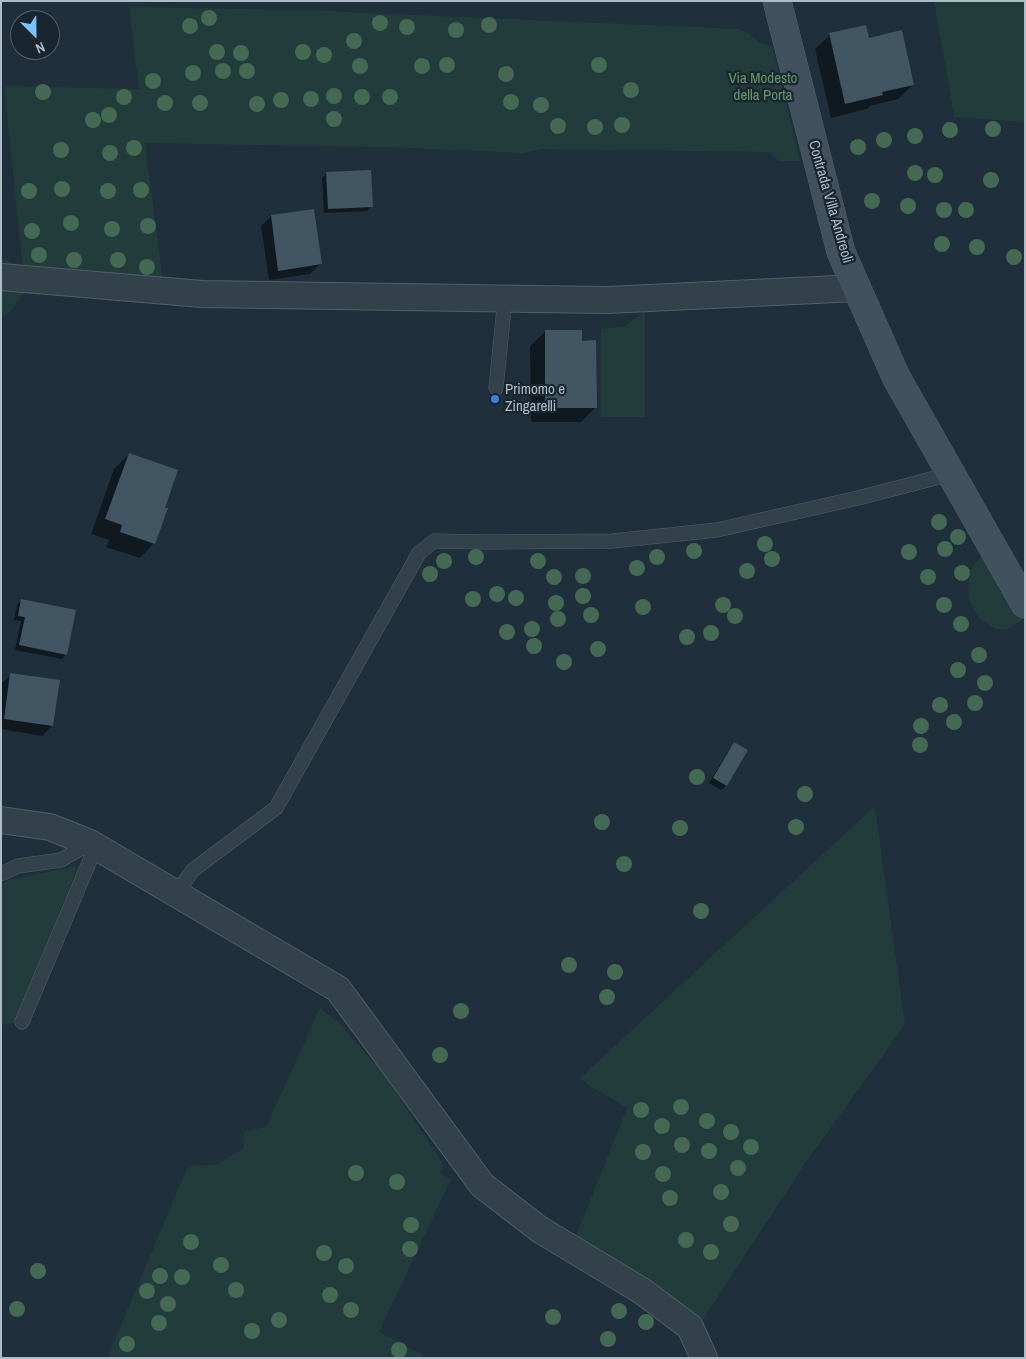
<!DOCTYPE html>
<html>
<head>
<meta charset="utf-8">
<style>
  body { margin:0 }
  #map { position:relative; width:1026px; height:1359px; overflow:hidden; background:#1f2f3b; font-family:"Archivo Narrow",sans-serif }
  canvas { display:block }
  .frame { position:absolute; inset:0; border:2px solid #aebcc7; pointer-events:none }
  .north { position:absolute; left:10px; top:10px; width:50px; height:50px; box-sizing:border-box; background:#192630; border:1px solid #55626c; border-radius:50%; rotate:157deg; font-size:14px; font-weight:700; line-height:20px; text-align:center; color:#aebcc7 }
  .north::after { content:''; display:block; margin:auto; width:18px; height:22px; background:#7bc3ff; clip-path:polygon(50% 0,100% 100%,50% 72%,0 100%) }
</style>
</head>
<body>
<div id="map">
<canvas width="1026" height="1359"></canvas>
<div class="frame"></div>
<div class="north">N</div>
</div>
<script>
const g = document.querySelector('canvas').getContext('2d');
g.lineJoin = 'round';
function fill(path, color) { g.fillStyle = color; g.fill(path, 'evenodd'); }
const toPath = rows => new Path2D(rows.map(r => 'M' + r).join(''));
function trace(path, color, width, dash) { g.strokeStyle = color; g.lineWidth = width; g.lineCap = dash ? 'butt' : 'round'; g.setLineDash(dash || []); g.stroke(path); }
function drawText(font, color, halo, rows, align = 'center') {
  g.font = font + ' "Archivo Narrow",sans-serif'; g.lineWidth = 4.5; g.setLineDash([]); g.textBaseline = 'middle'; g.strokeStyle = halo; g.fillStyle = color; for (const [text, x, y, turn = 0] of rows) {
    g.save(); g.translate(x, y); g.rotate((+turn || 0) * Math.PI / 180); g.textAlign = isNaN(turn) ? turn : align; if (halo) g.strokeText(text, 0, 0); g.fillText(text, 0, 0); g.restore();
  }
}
fill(toPath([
  [934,1,1025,1,1025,122,954,117],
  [129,7,302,10,738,29,747,32,760,43,772,46,800,161,779,161,768,152,542,149,523,153,413,148,145,143,163,282,29,283,24,294,8,314,1,317,1,259,9,261,23,270,4,86,139,89],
  [645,310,645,417,601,417,601,329,626,326],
  [983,554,1023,620,1007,629,996,629,980,619,968,598,969,579,972,567],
  [875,806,905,1025,806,1162,695,1332,574,1241,627,1108,588,1085,580,1078],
  [76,866,74,877,15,1023,1,1025,1,884,8,880],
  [320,1008,338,1022,382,1072,444,1165,440,1174,451,1179,379,1332,422,1354,420,1358,107,1358,188,1166,218,1164,244,1148,244,1131,266,1127]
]), '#213c3b');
fill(toPath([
  [830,35,868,39,913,85,898,99,870,106,867,109,831,118,815,49],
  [327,173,371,206,367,211,324,213,322,178],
  [271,216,320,264,310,274,269,280,261,226],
  [545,332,581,342,596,407,581,422,531,422,530,346],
  [129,454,164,508,154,543,140,558,106,547,109,540,91,534,114,469],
  [21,601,66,654,62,659,15,650,21,621,14,620,17,605],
  [11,675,52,726,42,736,1,729,1,684],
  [734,744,746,751,726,786,721,790,709,783,730,748]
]), '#0007');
fill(toPath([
  [866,25,869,38,902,30,914,85,882,92,883,95,845,104,829,33],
  [371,170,373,207,328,209,326,172],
  [314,209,322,264,278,271,271,215],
  [545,330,582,330,582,341,596,340,597,408,545,408],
  [129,453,178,470,165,508,168,508,155,544,120,532,122,525,105,519],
  [21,599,76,610,67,655,19,645,25,617,18,616],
  [10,673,60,680,53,726,4,719],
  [734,742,748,750,727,786,713,778]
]), '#425562');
const service = toPath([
  [496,388,505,298],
  [1,874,18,866,61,860,90,843],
  [176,893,193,870,276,808,419,553,434,541,486,542,612,541,717,530,858,498,951,474],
  [22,1022,96,846]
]);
const minor = toPath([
  [1,277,202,294,534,299,608,300,857,288],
  [1,820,50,827,90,843,338,989,482,1185,539,1229,642,1291,690,1327,704,1358]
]);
const secondary = toPath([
  [777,1,841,252,896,377,1025,604]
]);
trace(service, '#515f69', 15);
trace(minor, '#515f69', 28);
trace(secondary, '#515f69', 29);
trace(service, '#33414b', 14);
trace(minor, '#33414b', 26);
trace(secondary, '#41515e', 28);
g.fillStyle = '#446a53';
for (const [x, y] of [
  [209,18],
  [380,23],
  [489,25],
  [190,26],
  [407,27],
  [456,30],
  [354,41],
  [217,52],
  [303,52],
  [241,53],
  [324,55],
  [447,65],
  [599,65],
  [360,66],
  [422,66],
  [223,71],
  [247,71],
  [193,73],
  [506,74],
  [153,81],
  [631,90],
  [43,92],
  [334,96],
  [124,97],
  [362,97],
  [390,97],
  [311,99],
  [281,100],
  [511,102],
  [165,103],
  [200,103],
  [257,104],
  [541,105],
  [109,115],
  [334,119],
  [93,120],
  [622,125],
  [558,126],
  [595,127],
  [993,129],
  [950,130],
  [915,136],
  [884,140],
  [858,147],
  [134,148],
  [61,150],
  [110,153],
  [915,173],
  [935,175],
  [991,180],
  [62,189],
  [141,190],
  [29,191],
  [108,191],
  [872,201],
  [908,206],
  [944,210],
  [966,210],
  [71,223],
  [148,226],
  [112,229],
  [32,231],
  [942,244],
  [977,247],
  [39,255],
  [1014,257],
  [74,260],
  [118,260],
  [147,267],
  [939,522],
  [958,537],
  [765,544],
  [945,549],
  [694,551],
  [909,552],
  [476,557],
  [657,557],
  [772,559],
  [444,561],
  [538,561],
  [637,568],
  [747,571],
  [962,573],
  [430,574],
  [583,576],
  [554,577],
  [928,577],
  [497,594],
  [583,596],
  [516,598],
  [473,599],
  [556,603],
  [723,605],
  [944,605],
  [643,607],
  [591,615],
  [735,616],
  [558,619],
  [961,624],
  [532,629],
  [507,632],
  [711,633],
  [687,637],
  [534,646],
  [598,649],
  [979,655],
  [564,662],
  [958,670],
  [985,683],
  [975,703],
  [940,705],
  [954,722],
  [921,726],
  [920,745],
  [697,777],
  [805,794],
  [602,822],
  [796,827],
  [680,828],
  [624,864],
  [701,911],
  [569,965],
  [615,972],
  [607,997],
  [461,1011],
  [440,1055],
  [681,1107],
  [641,1110],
  [707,1121],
  [662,1126],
  [731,1132],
  [682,1145],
  [751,1147],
  [709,1151],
  [643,1152],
  [738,1168],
  [356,1173],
  [663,1174],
  [397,1182],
  [721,1192],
  [670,1198],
  [731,1224],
  [411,1225],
  [686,1240],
  [191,1242],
  [410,1249],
  [711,1252],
  [324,1253],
  [221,1265],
  [346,1266],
  [38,1271],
  [160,1276],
  [182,1277],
  [236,1290],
  [147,1291],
  [330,1295],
  [168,1304],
  [17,1309],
  [351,1310],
  [619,1311],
  [553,1317],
  [279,1320],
  [646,1322],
  [159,1323],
  [252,1331],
  [608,1339],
  [127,1344],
  [399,1350]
]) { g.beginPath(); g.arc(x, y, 8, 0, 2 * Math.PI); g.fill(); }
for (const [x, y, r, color] of [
  [495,399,5,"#3f7fe0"]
]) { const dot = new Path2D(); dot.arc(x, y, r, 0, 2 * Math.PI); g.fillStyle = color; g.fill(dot); trace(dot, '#192630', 2); }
drawText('15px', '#639a67', '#192630', [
  ["Via Modesto",763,79],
  ["della Porta",763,96]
]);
drawText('15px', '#aebcc7', '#192630', [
  ["Contrada Villa Andreoli",830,202,74]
]);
drawText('15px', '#aebcc7', '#192630', [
  ["Primomo e",505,390],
  ["Zingarelli",505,407]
], 'left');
</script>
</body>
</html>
